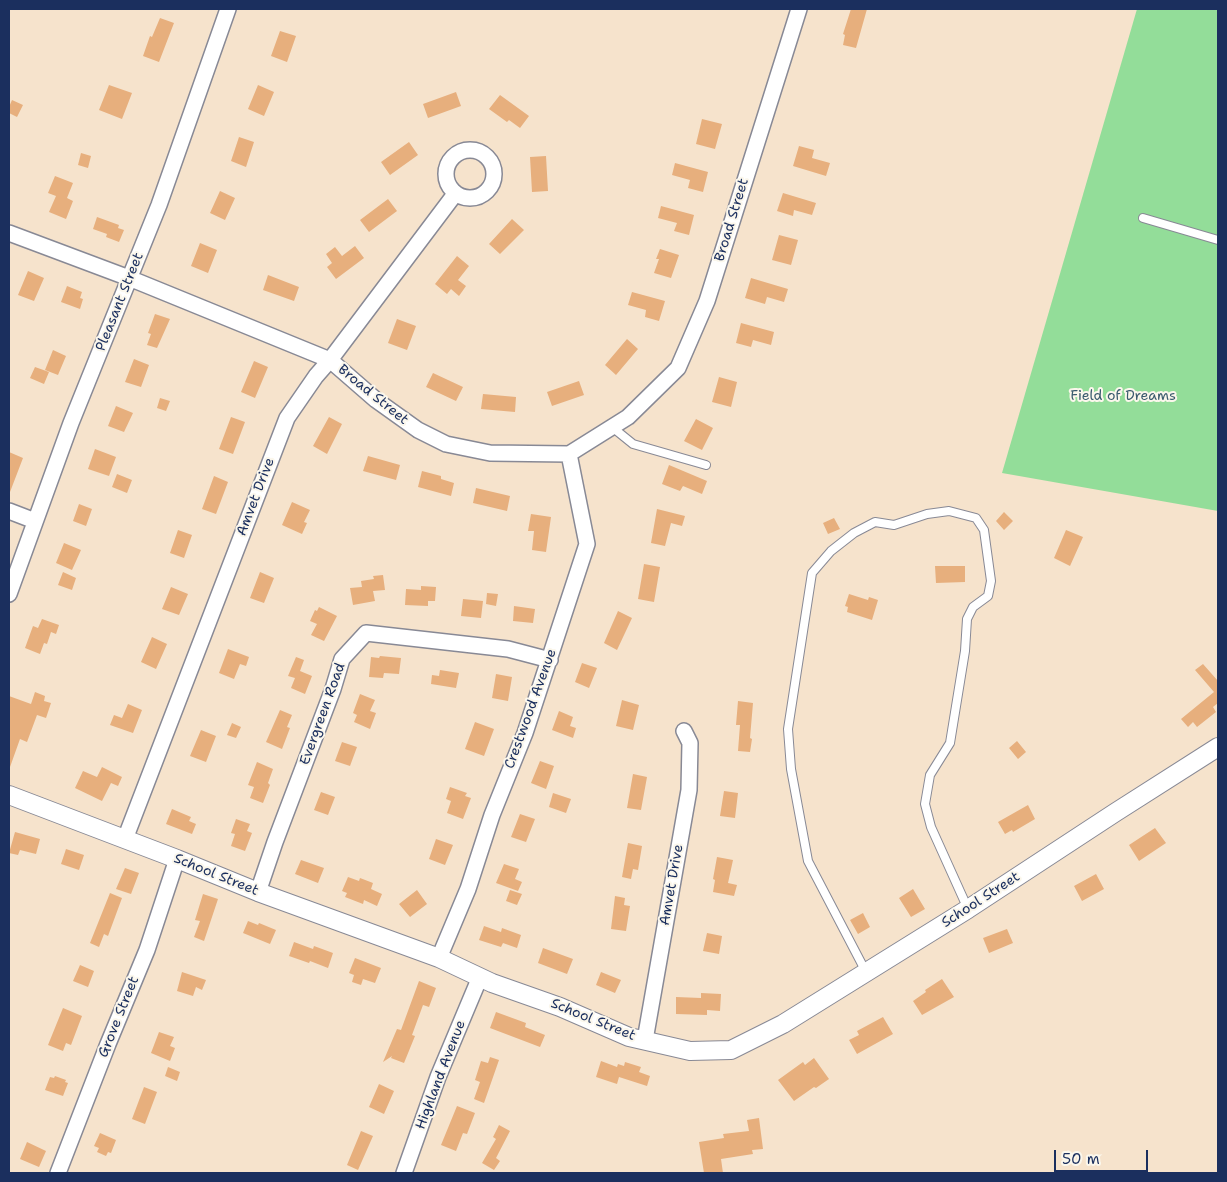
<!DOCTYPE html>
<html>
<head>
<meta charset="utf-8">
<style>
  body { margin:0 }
  #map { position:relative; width:1227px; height:1182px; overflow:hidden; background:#f6e3cc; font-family:"Shantell Sans",sans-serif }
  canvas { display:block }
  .frame { position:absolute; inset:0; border:10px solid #1b2f5e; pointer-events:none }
  .scale { position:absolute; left:1054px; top:1150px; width:94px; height:22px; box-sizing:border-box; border:2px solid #1b2f5e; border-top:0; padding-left:6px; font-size:15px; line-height:18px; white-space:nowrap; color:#1b2f5e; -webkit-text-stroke:4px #fbf7ec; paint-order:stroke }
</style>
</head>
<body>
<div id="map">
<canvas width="1227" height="1182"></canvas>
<div class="frame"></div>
<div class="scale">50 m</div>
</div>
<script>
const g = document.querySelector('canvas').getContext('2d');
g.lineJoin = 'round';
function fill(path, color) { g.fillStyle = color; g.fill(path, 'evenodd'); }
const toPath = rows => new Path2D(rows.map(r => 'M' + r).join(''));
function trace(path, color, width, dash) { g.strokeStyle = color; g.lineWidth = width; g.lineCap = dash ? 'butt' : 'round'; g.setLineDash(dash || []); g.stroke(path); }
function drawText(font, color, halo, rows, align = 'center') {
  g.font = font + ' "Shantell Sans",sans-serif'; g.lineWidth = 4; g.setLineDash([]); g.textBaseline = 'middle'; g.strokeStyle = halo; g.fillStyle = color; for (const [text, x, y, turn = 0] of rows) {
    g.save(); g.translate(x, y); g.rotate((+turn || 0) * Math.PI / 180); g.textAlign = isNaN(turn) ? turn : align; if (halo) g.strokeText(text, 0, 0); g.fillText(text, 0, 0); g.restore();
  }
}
fill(toPath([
  [1137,9,1218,9,1218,511,1002,473]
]), '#93dd99');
fill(toPath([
  [851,9,867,9,856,48,843,45,845,35,843,34],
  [160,18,174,23,159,62,143,56,150,36,152,37],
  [280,31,296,36,287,62,271,56],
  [109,85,132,93,122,119,99,110],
  [258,85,274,92,264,116,248,109],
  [456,92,461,106,428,118,423,104],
  [500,95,529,116,520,128,509,120,507,122,489,109],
  [12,100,23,105,17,117,9,113,9,107],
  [702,119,722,124,715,149,696,144],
  [239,137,254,142,246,167,231,161],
  [409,142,418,155,390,175,381,162],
  [799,146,814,150,812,158,830,163,826,176,793,166],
  [81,153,91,156,88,168,78,165],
  [546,156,548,191,532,192,530,157],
  [675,163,708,172,703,192,688,188,690,180,672,175],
  [55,176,73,183,67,198,73,201,66,219,49,212,56,196,48,193],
  [220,191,235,198,225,220,210,213],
  [783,193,816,203,812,215,794,210,793,216,777,211],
  [388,199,397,211,369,232,360,220],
  [661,206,694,215,689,235,674,231,677,223,658,218],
  [97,217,119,225,118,228,124,230,119,242,106,237,107,234,93,229],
  [512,219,524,230,500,254,489,244],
  [779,235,798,240,791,265,772,260],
  [200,243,217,250,208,273,191,266],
  [355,246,364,258,336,279,327,267,332,263,326,254,335,247,342,256],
  [660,249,679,255,671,278,654,273,659,259,656,259],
  [457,256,469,266,458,280,466,286,459,296,451,289,447,294,435,284],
  [28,271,44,278,34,301,18,295],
  [268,275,299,287,294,301,263,290],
  [751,278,788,289,784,302,767,297,765,304,745,298],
  [67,286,82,292,80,298,83,299,80,309,61,302],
  [632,292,665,301,659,321,645,317,646,310,628,305],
  [155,314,170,319,157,348,147,345,151,334,148,333],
  [397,319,416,326,407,350,388,343],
  [741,323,774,332,771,345,753,340,751,347,736,343],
  [627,339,638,349,616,375,605,365],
  [53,350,66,356,58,375,45,370],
  [134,359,149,365,141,387,125,382],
  [254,361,268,367,255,398,241,392],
  [35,367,49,372,44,384,30,378],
  [433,373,463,387,456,401,426,387],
  [719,377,737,382,731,407,712,402],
  [579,381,584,395,552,406,547,392],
  [483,394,516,397,515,412,481,409],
  [160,398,170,401,166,411,157,408],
  [116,406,133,413,124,432,108,426],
  [231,417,245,422,233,454,219,449],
  [329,417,342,424,327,454,313,446],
  [696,419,713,428,702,450,684,441],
  [95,449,116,457,109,476,88,469],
  [9,452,23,458,10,492,9,492],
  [368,456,400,465,396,480,363,471],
  [669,465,707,481,702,494,683,486,680,491,662,484],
  [422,471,441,476,441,479,454,483,451,496,418,487],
  [117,474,132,480,127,493,112,487],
  [214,476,228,482,216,514,202,509],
  [476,488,510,496,507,511,473,503],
  [292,502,310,510,304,522,307,523,302,534,282,525],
  [79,504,92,509,86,526,73,521],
  [657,509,685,516,682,526,671,523,665,546,651,543],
  [1004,512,1013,521,1004,530,996,521],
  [531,514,551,517,546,552,532,550,534,531,528,531],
  [834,518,840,529,828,534,823,523],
  [178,530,192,535,184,558,170,553],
  [1066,530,1083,537,1070,566,1054,558],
  [64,543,81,550,72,570,56,563],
  [644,564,660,567,654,602,638,599],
  [935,566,965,566,965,582,936,583],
  [63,572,76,578,72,590,58,585],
  [260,572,274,578,264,603,250,598],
  [383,575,385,590,373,591,375,601,353,605,350,588,362,587,361,581,374,579,373,576],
  [421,586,436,587,435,601,428,601,428,606,405,605,406,589,421,590],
  [171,587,188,594,179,615,162,609],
  [487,593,498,594,496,606,486,604],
  [849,594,868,600,869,597,878,600,872,620,847,612,848,607,845,606],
  [463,599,483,601,481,618,461,616],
  [514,606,535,609,533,623,513,621],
  [319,607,337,616,324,641,311,635,317,624,310,621,315,610,317,611],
  [618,611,632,618,617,650,604,643],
  [42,619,59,625,56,634,51,632,47,644,44,643,40,654,25,648,33,626,38,628],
  [152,637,167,644,156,669,141,662],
  [228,649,249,657,246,666,240,664,234,679,219,673],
  [380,656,401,658,399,674,384,673,383,678,369,677,371,657,379,658],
  [296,657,304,660,300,671,312,676,305,694,291,688,295,678,288,676],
  [582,663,597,668,589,688,575,682],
  [1203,664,1218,681,1218,703,1213,707,1216,712,1197,727,1193,722,1188,727,1181,719,1214,692,1195,670],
  [440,670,459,673,456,688,431,684,432,675,439,676],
  [496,674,512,677,508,701,492,698],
  [35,692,45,696,44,701,51,703,46,718,37,715,27,742,20,739,10,767,9,767,9,696,31,704],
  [360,694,375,700,370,711,376,713,370,729,354,722,357,715,353,713],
  [622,700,639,705,633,730,616,726],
  [738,701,753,703,750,738,752,739,750,752,738,751,740,725,736,725],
  [128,704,142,710,133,733,110,725,114,715,122,718],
  [280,710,292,715,287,727,290,728,282,749,266,742],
  [559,711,573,717,570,726,576,728,573,738,552,730],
  [475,722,494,729,484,756,465,749],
  [232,723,241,727,236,738,227,735],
  [201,730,216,736,206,762,190,756],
  [1017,741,1026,752,1018,759,1009,748],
  [342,742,357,747,350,766,335,761],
  [540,761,554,766,546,789,531,783],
  [257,762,273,769,268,783,270,785,263,803,250,798,254,787,248,785],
  [102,767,122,777,118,786,111,783,102,801,75,788,83,771,97,777],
  [633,774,647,777,641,810,627,808],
  [450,787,467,793,465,796,471,798,463,819,447,813,451,801,446,799],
  [724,791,738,793,735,818,720,816],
  [321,792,335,797,328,815,314,810],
  [553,793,571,799,566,813,549,807],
  [1028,805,1035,819,1013,832,1012,830,1005,834,998,822],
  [172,809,191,817,189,821,196,824,192,834,166,824],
  [520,814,535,819,526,842,511,837],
  [236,819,250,824,247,831,252,833,245,851,231,846,235,834,231,833],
  [1155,828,1166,843,1139,861,1129,845],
  [15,832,40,839,36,854,20,850,18,855,9,853],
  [436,839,453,845,445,865,429,859],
  [628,843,642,846,638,870,633,869,631,879,622,877],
  [66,849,84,855,79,870,61,864],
  [717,857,733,860,728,883,737,885,734,896,713,892,715,880,713,879],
  [301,860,324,868,318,883,295,874],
  [504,864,519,869,515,879,522,882,518,891,496,883],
  [125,868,139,873,131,894,116,889],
  [1096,874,1104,889,1082,901,1074,886],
  [348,877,359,881,360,878,373,883,371,889,382,894,377,906,364,900,363,904,345,897,347,893,342,891],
  [913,889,925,909,911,917,899,898],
  [417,890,427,904,410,917,399,904],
  [510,890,522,894,517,905,506,901],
  [110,893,122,898,108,936,104,934,99,947,90,943],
  [203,894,218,899,204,941,194,937,200,921,195,920],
  [615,896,625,898,624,905,630,906,626,931,611,929],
  [863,913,870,927,858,934,850,920],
  [248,921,258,925,259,923,276,930,270,944,243,933],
  [484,926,501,932,502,928,521,935,517,948,503,943,501,947,479,940],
  [1007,929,1013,943,989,953,983,938],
  [707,933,722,936,719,954,703,951],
  [294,942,313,949,314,946,333,953,328,968,310,961,309,963,289,956],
  [543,948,573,959,567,974,538,963],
  [355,958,381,968,375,983,363,979,361,985,352,982,354,975,349,973],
  [80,965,94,971,88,987,73,981],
  [182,972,206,980,202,990,196,987,193,996,177,991],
  [601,972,621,980,615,993,596,985],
  [942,979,954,997,922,1015,913,1001,926,992,925,990],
  [419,981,436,988,429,1007,423,1005,412,1035,415,1036,404,1063,391,1058,392,1056,383,1062,397,1029,401,1030],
  [701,993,721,994,720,1011,707,1010,707,1015,676,1014,676,997,701,998],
  [63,1008,82,1016,71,1045,66,1043,63,1051,48,1045],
  [496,1012,526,1023,525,1027,545,1035,540,1047,490,1028],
  [883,1017,893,1034,857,1054,849,1040,859,1035,857,1031],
  [159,1032,174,1037,170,1046,175,1048,170,1061,151,1053],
  [490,1057,499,1060,484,1103,474,1099,480,1082,475,1080,481,1061,488,1063],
  [814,1058,829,1079,816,1088,814,1087,794,1101,778,1080,803,1062,805,1065],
  [601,1061,617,1067,618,1064,624,1066,625,1062,641,1067,639,1072,650,1076,647,1086,619,1077,617,1084,596,1077],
  [168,1067,180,1072,177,1081,165,1076],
  [55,1076,66,1080,65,1082,68,1083,63,1096,45,1090,50,1077,54,1078],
  [379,1084,394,1091,384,1114,369,1107],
  [144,1087,157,1092,145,1124,132,1119],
  [457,1106,475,1113,467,1134,463,1133,456,1151,441,1145],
  [759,1118,763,1149,752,1150,753,1154,721,1159,723,1173,704,1173,699,1142,724,1138,723,1134,749,1131,747,1120],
  [499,1125,510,1131,496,1158,500,1161,494,1170,482,1163,496,1139,493,1137],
  [361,1131,373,1136,358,1170,347,1165],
  [100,1133,116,1140,111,1153,108,1152,106,1156,97,1152,99,1148,94,1146],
  [27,1142,46,1151,39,1167,20,1159]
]), '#e7af7d');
const service = toPath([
  [1143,218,1218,240],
  [612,427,633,444,706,465],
  [866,972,808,861,791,769,788,729,812,573,831,551,854,533,875,522,894,525,927,514,949,511,976,518,984,530,991,581,988,596,973,607,967,619,965,651,950,743,930,775,925,804,931,827,968,909]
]);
const minor = toPath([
  '446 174a24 24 0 1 1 48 0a24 24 0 1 1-48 0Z',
  [9,233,129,278,330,360,376,400,418,430,446,444,490,453,569,454,628,417,678,368,707,301,799,9],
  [9,511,35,521],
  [9,594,71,423,159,205,228,9],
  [125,839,287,418,316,376,330,360,455,194],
  [258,892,275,842,333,689,342,659,366,633,508,649,550,660],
  [439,958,468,889,492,815,525,733,587,544,569,454],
  [645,1040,689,790,690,743,684,731],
  [58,1173,108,1044,147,950,177,859],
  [404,1173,438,1077,480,977]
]);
const tertiary = toPath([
  [9,795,177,859,258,892,439,958,492,983,560,1007,629,1037,690,1051,731,1050,783,1024,968,909,1116,812,1218,747]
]);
trace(service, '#888995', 10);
trace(minor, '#888995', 18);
trace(tertiary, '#888995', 20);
trace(service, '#fff', 8);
trace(minor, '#fff', 15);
trace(tertiary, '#fff', 18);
drawText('14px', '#1b2f5e', '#fbf7ec', [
  ["Broad Street",732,220,-73],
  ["Pleasant Street",120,302,-68],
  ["Broad Street",373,395,39],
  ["Amvet Drive",256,497,-69],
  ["Crestwood Avenue",531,709,-70],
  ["Evergreen Road",323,714,-70],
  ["School Street",216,875,22],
  ["Amvet Drive",672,885,-80],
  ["School Street",981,900,-33],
  ["Grove Street",119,1017,-68],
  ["School Street",593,1020,22],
  ["Highland Avenue",441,1075,-69]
]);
drawText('14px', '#395a6d', '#fbf7ec', [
  ["Field of Dreams",1123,396]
]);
</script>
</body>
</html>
